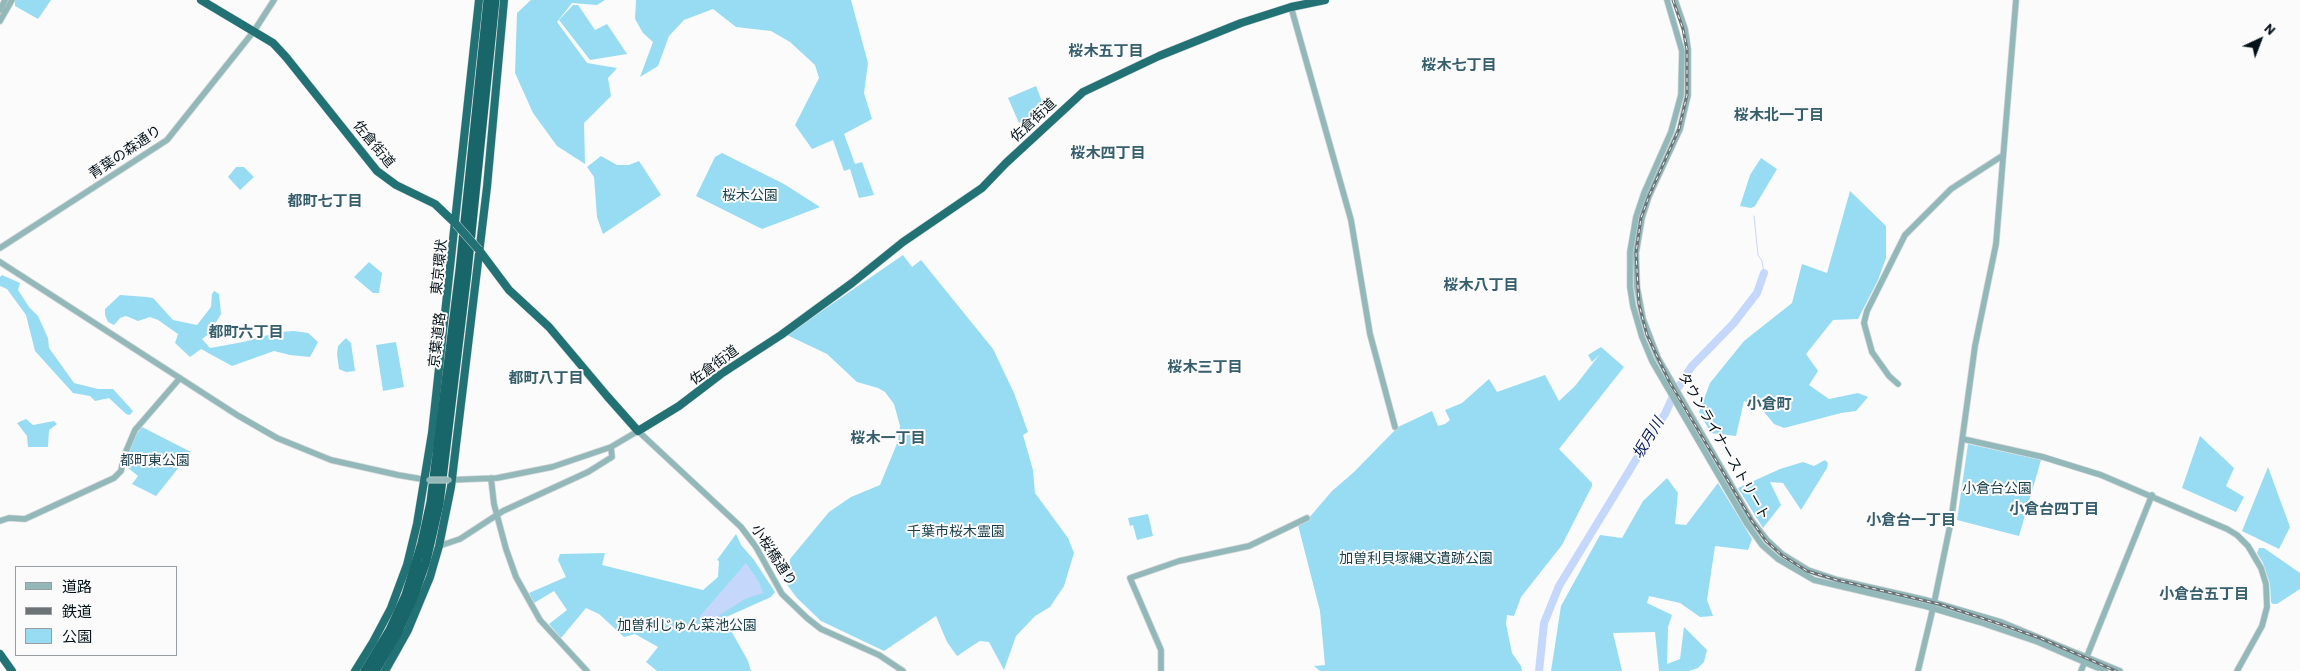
<!DOCTYPE html>
<html>
<head>
<meta charset="utf-8">
<style>
  body { margin:0 }
  #map { position:relative; width:2300px; height:671px; overflow:hidden; background:#fbfbfb; font-family:Barlow,"Noto Sans JP",sans-serif }
  canvas { display:block }
  .legend { position:absolute; left:15px; top:566px; width:162px; height:90px; box-sizing:border-box; background:#fbfbfb; border:1px solid #989ea1; margin:0; padding:6px 9px; list-style:none; font-size:15px; color:#041319 }
  .legend li { display:flex; align-items:center; gap:10px; height:25px }
  .legend b { width:25px; border:1px solid #989ea1 }
  .north { position:absolute; left:2235px; top:15px; width:50px; height:50px; -webkit-text-stroke:4px #fbfbfb; paint-order:stroke; rotate:43deg; font-size:14px; font-weight:700; line-height:20px; text-align:center; color:#041319 }
  .north::after { content:''; display:block; margin:auto; width:18px; height:22px; background:#041319; clip-path:polygon(50% 0,100% 100%,50% 72%,0 100%) }
</style>
</head>
<body>
<div id="map">
<canvas width="2300" height="671"></canvas>
<ul class="legend">
<li><b style="height:6px;background:#92b8b9"></b>道路</li>
<li><b style="height:6px;background:#6c7478"></b>鉄道</li>
<li><b style="height:14px;background:#98dcf3"></b>公園</li>
</ul>
<div class="north">N</div>
</div>
<script>
const g = document.querySelector('canvas').getContext('2d');
g.lineJoin = 'round';
function fill(path, color) { g.fillStyle = color; g.fill(path, 'evenodd'); }
const toPath = rows => new Path2D(rows.map(r => 'M' + r).join(''));
function trace(path, color, width, dash) { g.strokeStyle = color; g.lineWidth = width; g.lineCap = dash ? 'butt' : 'round'; g.setLineDash(dash || []); g.stroke(path); }
function drawText(font, color, halo, rows, align = 'center') {
  g.font = font + ' Barlow,"Noto Sans JP",sans-serif'; g.lineWidth = 4; g.setLineDash([]); g.textBaseline = 'middle'; g.strokeStyle = halo; g.fillStyle = color; for (const [text, x, y, turn = 0] of rows) {
    g.save(); g.translate(x, y); g.rotate((+turn || 0) * Math.PI / 180); g.textAlign = isNaN(turn) ? turn : align; if (halo) g.strokeText(text, 0, 0); g.fillText(text, 0, 0); g.restore();
  }
}
fill(toPath([
  [15,0,51,0,38,19,15,6],
  [531,0,605,0,597,5,572,3,557,22,587,63,617,68,608,78,611,96,584,123,585,164,557,146,533,113,515,73,517,13],
  [636,0,851,0,868,63,864,93,872,119,844,134,855,164,862,162,874,195,859,198,850,169,844,171,833,140,812,149,795,125,819,78,815,65,790,42,771,31,736,27,713,9,684,20,669,36,658,66,640,77,653,42,643,33,635,19],
  [573,5,578,5,595,30,607,24,627,54,590,60,559,20],
  [1036,86,1045,109,1019,123,1008,98],
  [722,153,784,184,820,207,762,229,696,196,715,157],
  [601,156,617,165,629,165,639,161,661,195,603,234,597,217,594,177,587,167],
  [1761,158,1777,169,1755,206,1751,208,1740,206,1750,175],
  [236,167,244,167,254,177,240,190,228,177],
  [1850,191,1886,226,1886,258,1878,280,1858,319,1833,320,1806,354,1818,371,1809,385,1829,399,1858,393,1868,397,1856,411,1841,413,1784,428,1774,424,1760,407,1744,401,1736,436,1711,433,1699,412,1710,383,1744,341,1792,303,1802,264,1827,273],
  [903,255,912,267,921,260,993,349,1014,393,1028,432,1023,435,1033,470,1035,493,1068,538,1074,553,1064,586,1050,607,1035,616,1016,636,1004,670,989,642,980,641,975,644,957,656,947,642,936,616,884,651,821,621,797,598,782,578,789,568,790,559,829,512,851,497,880,485,898,441,900,426,894,404,885,392,878,388,857,382,827,354,787,335],
  [369,262,382,273,379,293,373,293,354,277],
  [2,275,20,283,18,290,29,307,38,316,48,338,49,348,74,383,98,389,113,389,133,411,130,415,126,414,109,398,95,401,90,396,73,393,35,351,26,315,7,289,0,286,0,277],
  [214,291,219,294,221,314,209,334,202,339,210,348,243,342,279,332,294,331,308,333,318,342,310,357,290,355,274,351,232,366,201,349,190,357,175,343,178,334,158,320,150,317,138,321,126,316,120,318,114,325,108,322,105,315,105,309,120,295,147,297,153,298,173,320,197,325,211,307,212,294],
  [346,338,351,343,355,371,346,372,339,369,337,354,338,346],
  [396,342,404,387,383,391,376,345],
  [1601,347,1624,367,1559,449,1592,483,1592,486,1562,545,1521,597,1514,616,1507,615,1506,624,1512,653,1521,666,1522,671,1320,671,1314,666,1325,665,1320,611,1298,525,1308,519,1332,491,1354,472,1398,427,1432,411,1438,426,1445,424,1450,420,1445,410,1462,403,1489,379,1497,392,1545,375,1559,401,1575,386,1600,354,1592,362,1588,355],
  [26,419,33,425,54,421,57,424,49,430,48,447,28,447,27,436,17,423],
  [142,427,191,452,156,496,132,484,138,476,127,467,127,457,134,437],
  [2200,436,2234,468,2226,486,2244,497,2236,512,2182,488],
  [1968,444,2041,460,2019,536,1957,520],
  [1825,460,1828,463,1827,468,1801,510,1783,483,1770,482,1781,505,1763,528,1738,488,1780,469,1803,462,1814,466],
  [2268,467,2290,527,2279,549,2242,531],
  [1667,478,1678,493,1675,524,1686,525,1718,483,1752,539,1748,550,1715,546,1707,600,1713,616,1700,617,1680,603,1649,596,1647,603,1672,615,1668,627,1667,664,1680,659,1684,627,1707,650,1704,662,1698,668,1689,671,1659,671,1655,632,1613,633,1622,671,1551,671,1561,606,1600,535,1622,538,1643,501],
  [1148,514,1153,536,1137,540,1133,525,1130,526,1128,518],
  [736,534,741,545,754,560,775,592,771,597,724,618,748,661,751,671,657,671,646,662,658,647,635,634,624,637,599,614,586,608,561,638,549,624,567,610,554,591,534,603,529,593,566,577,558,560,560,554,605,553,602,565,703,590,718,577,719,561,717,560],
  [2259,548,2264,548,2300,573,2300,589,2277,604,2273,604,2271,602,2270,584,2263,563,2257,553]
]), '#98dcf3');
fill(toPath([
  [746,563,759,582,763,593,745,599,715,618,701,619,700,616]
]), '#c6d7fc');
trace(toPath([
  [1754,216,1758,255,1762,261,1764,273]
]), '#c6d7fc', 1);
trace(toPath([
  [1539,671,1544,623,1559,586,1637,458,1646,441,1665,414,1674,394,1692,366,1733,324,1757,293,1764,273]
]), '#c6d7fc', 8);
const tertiary = toPath([
  [1667,0,1682,51,1681,95,1671,132,1644,193,1636,217,1630,252,1630,287,1633,306,1642,337,1652,361,1747,524,1762,545,1778,559,1814,580,1925,606,1979,622,2038,642,2105,671],
  [1675,0,1685,29,1688,49,1688,95,1680,129,1649,196,1642,218,1636,253,1637,287,1643,319,1658,358,1752,521,1767,540,1782,554,1808,570,1838,580,1926,600,2001,622,2120,671],
  [1291,7,1351,220,1370,334,1395,427],
  [0,10,5,0],
  [0,21,12,0],
  [0,248,167,140,254,31,274,0],
  [0,262,237,415,277,438,331,460,398,475,427,480],
  [1898,384,1889,376,1872,352,1864,323,1867,311,1905,235,1951,189,2002,156],
  [1963,439,2043,457,2101,475,2227,529,2237,535,2248,546,2261,568,2266,584,2267,607,2262,626,2237,671],
  [491,478,494,504,506,549,516,577,540,620,587,671],
  [449,480,497,478,552,467,611,447,638,431,741,527,756,547,782,594,807,618,821,629,879,655,903,671],
  [0,521,9,518,25,519,114,478,121,471,124,456,135,430,180,378],
  [439,546,460,539,503,511,588,472,612,457,611,447],
  [1161,671,1161,650,1130,578,1179,561,1249,546,1307,518],
  [1918,671,1933,608,1951,521,1975,346,1996,244,2016,0],
  [2081,671,2152,495]
]);
const trunk = toPath([
  [201,0,273,43,286,57,377,171,396,185,435,204,456,224],
  [479,250,509,290,549,327,607,396,638,431,679,406,721,374,781,335,852,283,903,242,982,188,1006,163,1083,92,1159,56,1241,23,1291,7,1325,0],
  [0,654,12,671],
  [355,671,373,642,391,608,407,565,417,524,432,433,479,0],
  [385,671,408,630,430,577,439,546,451,487,487,187,504,0]
]);
const motorway = toPath([
  [365,671,390,630,406,595,422,543,431,502,460,270,488,0],
  [375,671,397,634,413,598,426,561,439,504,467,272,495,0]
]);
trace(tertiary, '#d3d6d7', 7);
trace(trunk, '#d3d6d7', 9);
trace(motorway, '#d3d6d7', 10);
trace(tertiary, '#92b8b9', 5.5);
trace(trunk, '#227275', 8);
trace(motorway, '#186669', 9);
const rail = toPath([
  [1673,0,1683,29,1687,49,1687,95,1679,129,1649,196,1641,218,1636,253,1639,304,1647,335,1669,381,1752,521,1766,541,1783,556,1807,571,1837,580,1939,604,2000,624,2040,638,2116,671]
]);
trace(rail, '#6c7478', 3);
trace(rail, '#fbfbfb', 1, [4]);
const tertiaryBridge = toPath([
  [429,480,449,480]
]);
const trunkBridge = toPath([
  [456,224,479,250]
]);
trace(tertiaryBridge, '#d3d6d7', 7, []);
trace(trunkBridge, '#d3d6d7', 9, []);
trace(tertiaryBridge, '#92b8b9', 5.5);
trace(trunkBridge, '#227275', 8);
drawText('14px', '#041319', '#fbfbfb', [
  ["佐倉街道",1033,120,-43],
  ["佐倉街道",374,144,50],
  ["青葉の森通り",125,152,-34],
  ["東京環状",439,267,-84],
  ["京葉道路",437,340,-83],
  ["佐倉街道",714,365,-36],
  ["タウンライナーストリート",1724,446,60],
  ["小桜橋通り",774,555,57]
]);
drawText('14px', '#183e4a', '#fbfbfb', [
  ["桜木公園",750,195],
  ["都町東公園",155,460],
  ["小倉台公園",1997,488],
  ["千葉市桜木霊園",956,531],
  ["加曽利貝塚縄文遺跡公園",1416,558],
  ["加曽利じゅん菜池公園",687,625]
]);
drawText('bold 15px', '#365e6c', '#fbfbfb', [
  ["桜木五丁目",1106,51],
  ["桜木七丁目",1459,65],
  ["桜木北一丁目",1779,115],
  ["桜木四丁目",1108,153],
  ["都町七丁目",325,201],
  ["桜木八丁目",1481,285],
  ["都町六丁目",246,332],
  ["桜木三丁目",1205,367],
  ["都町八丁目",546,378],
  ["小倉町",1769,404],
  ["桜木一丁目",888,438],
  ["小倉台四丁目",2054,509],
  ["小倉台一丁目",1911,520],
  ["小倉台五丁目",2204,594]
]);
drawText('italic 15px', '#0d2063', '#fbfbfb', [
  ["坂月川",1648,438,-59]
]);
</script>
</body>
</html>
